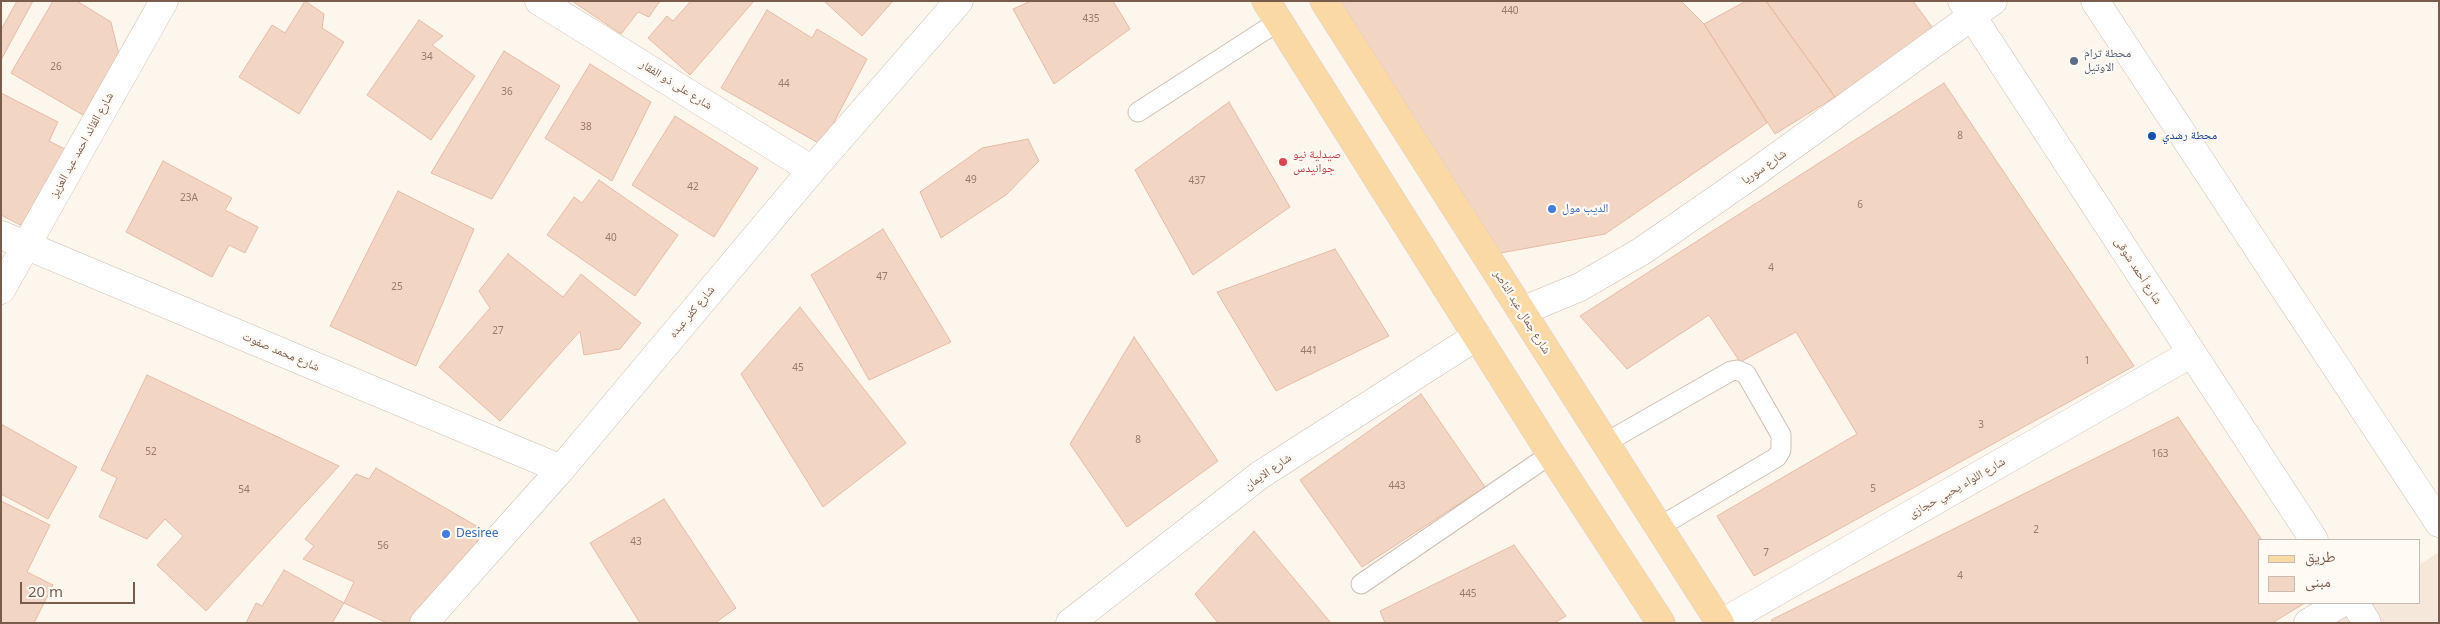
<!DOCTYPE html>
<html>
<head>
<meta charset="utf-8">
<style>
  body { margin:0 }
  #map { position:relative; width:2440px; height:624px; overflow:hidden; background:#fdf6ec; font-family:"Noto Sans","Noto Naskh Arabic",sans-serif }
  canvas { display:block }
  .frame { position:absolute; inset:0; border:2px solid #7a5c4d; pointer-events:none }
  .legend { position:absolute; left:2258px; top:539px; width:162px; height:65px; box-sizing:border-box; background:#fffaf3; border:1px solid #cabbb1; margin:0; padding:6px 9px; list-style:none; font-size:15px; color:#7a5c4d }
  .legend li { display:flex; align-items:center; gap:10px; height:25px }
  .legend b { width:25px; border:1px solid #cabbb1 }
  .scale { position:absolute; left:20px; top:582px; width:115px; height:22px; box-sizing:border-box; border:2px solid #7a5c4d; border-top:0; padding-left:6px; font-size:15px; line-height:18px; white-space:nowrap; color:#7a5c4d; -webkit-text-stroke:4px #fffaf3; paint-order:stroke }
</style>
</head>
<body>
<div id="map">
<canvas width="2440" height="624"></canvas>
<div class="frame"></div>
<ul class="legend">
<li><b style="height:6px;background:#fbd9a5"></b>طريق</li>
<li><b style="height:14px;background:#f3d5c3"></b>مبنى</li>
</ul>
<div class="scale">20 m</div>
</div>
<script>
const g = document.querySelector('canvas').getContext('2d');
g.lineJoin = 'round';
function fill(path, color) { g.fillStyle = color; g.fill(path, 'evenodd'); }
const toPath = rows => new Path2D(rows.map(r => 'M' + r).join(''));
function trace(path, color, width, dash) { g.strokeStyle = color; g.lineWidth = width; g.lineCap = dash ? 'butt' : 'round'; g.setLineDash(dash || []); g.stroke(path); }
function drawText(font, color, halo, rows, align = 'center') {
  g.font = font + ' "Noto Sans","Noto Naskh Arabic",sans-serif'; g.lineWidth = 4.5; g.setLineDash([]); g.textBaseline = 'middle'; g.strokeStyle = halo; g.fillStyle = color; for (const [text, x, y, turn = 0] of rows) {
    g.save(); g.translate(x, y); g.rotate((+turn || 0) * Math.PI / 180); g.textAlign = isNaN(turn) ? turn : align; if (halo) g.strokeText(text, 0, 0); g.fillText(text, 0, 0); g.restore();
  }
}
fill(toPath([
  [2439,552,2439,623,2332,623,2362,603,2419,603,2419,565]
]), '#f5e8da');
const building = toPath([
  [17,1,33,1,1,60,1,30,17,1],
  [53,1,77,1,111,22,121,63,88,118,11,73,53,1],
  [305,1,324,14,322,28,344,42,299,114,239,77,272,25,285,33,305,1],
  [572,1,660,1,649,17,638,12,621,34,572,1],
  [691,1,754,1,690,75,648,38,667,16,673,21,691,1],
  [824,1,893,1,862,36,824,1],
  [1031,1,1113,1,1130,29,1054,84,1013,9,1031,1],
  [1333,1,1681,1,1704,24,1767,123,1605,234,1495,254,1333,1],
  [1746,1,1766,1,1835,97,1775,134,1704,24,1746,1],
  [1766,1,1913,1,1938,35,1835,97,1766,1],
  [767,10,812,38,817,29,867,59,822,145,721,88,767,10],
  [419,20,443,36,432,45,475,76,431,140,367,95,419,20],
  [504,51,560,86,492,199,431,173,504,51],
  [590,64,651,102,612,181,545,138,590,64],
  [1944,83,2134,366,1754,576,1717,516,1857,434,1796,332,1740,362,1709,315,1627,369,1580,316,1944,83],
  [1,93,58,122,49,141,65,149,26,228,1,215,1,93],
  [1229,102,1290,207,1193,275,1135,170,1229,102],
  [675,116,758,168,714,237,632,185,675,116],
  [1028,139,1039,161,1006,195,941,238,920,192,982,148,1028,139],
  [163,161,232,198,225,210,258,227,245,253,229,245,212,277,126,232,163,161],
  [599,180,678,235,635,296,547,235,574,197,582,203,599,180],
  [398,191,474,229,416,366,330,326,398,191],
  [883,229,951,342,869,380,811,275,883,229],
  [1335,249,1389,336,1276,391,1217,292,1335,249],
  [508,254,563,297,581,274,641,323,620,349,584,355,580,331,500,421,439,367,490,308,479,291,508,254],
  [800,307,906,443,823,507,741,374,800,307],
  [1134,337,1218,461,1127,527,1070,444,1134,337],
  [147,375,339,466,206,611,157,565,183,536,165,519,147,539,99,517,117,478,101,470,147,375],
  [1421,394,1485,487,1362,567,1300,480,1421,394],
  [2178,417,2262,540,2259,540,2259,603,2305,603,2272,623,1773,623,1771,620,2178,417],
  [1,424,77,467,48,519,1,494,1,424],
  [376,468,492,535,420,623,387,623,344,603,354,582,303,559,314,546,305,539,356,474,369,479,376,468],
  [664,499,736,608,715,623,640,623,590,543,664,499],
  [1,501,50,525,27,572,53,585,34,623,1,623,1,501],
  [1254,531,1331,623,1218,623,1195,594,1254,531],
  [1514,545,1566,616,1554,623,1385,623,1380,611,1514,545],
  [284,570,344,603,332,623,246,623,256,603,262,606,284,570]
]);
fill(building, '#f3d5c3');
trace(building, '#e6bba3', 1);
const service = toPath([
  [1138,112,1279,21],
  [1605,443,1731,371,1737,370,1746,374,1781,435,1781,450,1777,457,1659,527],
  [1361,584,1551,454]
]);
const minor = toPath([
  [539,1,812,170],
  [1,235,561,469],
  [1,290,164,1],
  [1070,623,1260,475,1477,336],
  [1722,623,2192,353],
  [2308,623,2341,603]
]);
const tertiary = toPath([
  [1962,1,2314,540],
  [2095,1,2439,523],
  [1522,311,1580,287,1642,251,1753,174,1993,1],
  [2355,603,2367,623],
  [424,623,561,469,812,170,959,1]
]);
const primary = toPath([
  [1266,1,1551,454,1661,623],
  [1324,1,1720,623]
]);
trace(service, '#d1beb0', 21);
trace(minor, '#d1beb0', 29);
trace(tertiary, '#d1beb0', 29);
trace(primary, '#dad1cd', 29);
trace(service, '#fff', 19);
trace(minor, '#fff', 28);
trace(tertiary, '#fff', 28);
trace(primary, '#fbd9a5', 28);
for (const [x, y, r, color] of [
  [2074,61,5,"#5c6f8a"],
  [2152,136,5,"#1a4fb4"],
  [1283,162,5,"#e0444e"],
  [1552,209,5,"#3f7fe0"],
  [446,534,5,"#3f7fe0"]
]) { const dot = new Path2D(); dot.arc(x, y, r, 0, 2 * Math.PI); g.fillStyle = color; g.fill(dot); trace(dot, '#fffaf3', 2); }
drawText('10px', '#987a6a', null, [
  ["440",1510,11],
  ["435",1091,19],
  ["34",427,57],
  ["26",56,67],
  ["44",784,84],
  ["36",507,92],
  ["38",586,127],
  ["8",1960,136],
  ["49",971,180],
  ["437",1197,181],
  ["42",693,187],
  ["23A",189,198],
  ["6",1860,205],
  ["40",611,238],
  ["4",1771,268],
  ["47",882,277],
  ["25",397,287],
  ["27",498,331],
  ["441",1309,351],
  ["1",2087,361],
  ["45",798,368],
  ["3",1981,425],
  ["8",1138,440],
  ["52",151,452],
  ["163",2160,454],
  ["443",1397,486],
  ["5",1873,489],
  ["54",244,490],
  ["2",2036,530],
  ["43",636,542],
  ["56",383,546],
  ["7",1766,553],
  ["4",1960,576],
  ["445",1468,594]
]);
drawText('12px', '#4e5e75', '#fffaf3', [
  ["محطة ترام",2084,54],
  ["الاوتيل",2084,68]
], 'left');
drawText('12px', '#7a5c4d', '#fffaf3', [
  ["شارع على ذو الفقار",676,85,32],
  ["شارع القائد احمد عبد العزيز",82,145,-61],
  ["شارع سوريا",1764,167,-35],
  ["شارع أحمد شوقى",2138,271,57],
  ["شارع كفر عبده",692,312,-50],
  ["شارع جمال عبد الناصر",1522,312,58],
  ["شارع محمد صفوت",281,352,23],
  ["شارع الايمان",1268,472,-35],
  ["شارع اللواء يحيي حجازى",1957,488,-30]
]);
drawText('12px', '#164399', '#fffaf3', [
  ["محطة رشدي",2162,136]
], 'left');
drawText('12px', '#be3a42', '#fffaf3', [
  ["صيدلية نيو",1293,155],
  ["جوانيدس",1293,169]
], 'left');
drawText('12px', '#366cbe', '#fffaf3', [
  ["الديب مول",1562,209],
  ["Desiree",456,534]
], 'left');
</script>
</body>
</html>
